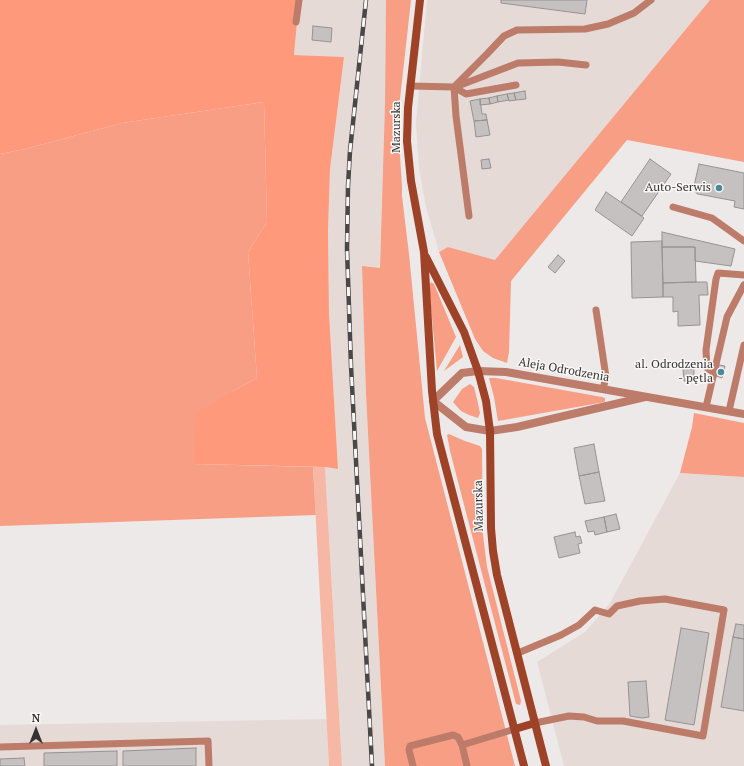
<!DOCTYPE html>
<html>
<head>
<meta charset="utf-8">
<style>
  body { margin:0 }
  #map { position:relative; width:744px; height:766px; overflow:hidden; background:#ede9e8; font-family:"PT Serif",serif }
  canvas { display:block }
  .north { position:absolute; left:16px; top:710px; width:40px; height:40px; -webkit-text-stroke:3px #faf7f6; paint-order:stroke; rotate:0deg; font-size:11px; font-weight:700; line-height:16px; text-align:center; color:#343333 }
  .north::after { content:''; display:block; margin:auto; width:14px; height:18px; background:#343333; clip-path:polygon(50% 0,100% 100%,50% 72%,0 100%) }
</style>
</head>
<body>
<div id="map">
<canvas width="744" height="766"></canvas>
<div class="north">N</div>
</div>
<script>
const g = document.querySelector('canvas').getContext('2d');
g.lineJoin = 'round';
function fill(path, color) { g.fillStyle = color; g.fill(path, 'evenodd'); }
const toPath = rows => new Path2D(rows.map(r => 'M' + r).join(''));
function trace(path, color, width, dash) { g.strokeStyle = color; g.lineWidth = width; g.lineCap = dash ? 'butt' : 'round'; g.setLineDash(dash || []); g.stroke(path); }
function drawText(font, color, halo, rows, align = 'center') {
  g.font = font + ' "PT Serif",serif'; g.lineWidth = 3; g.setLineDash([]); g.textBaseline = 'middle'; g.strokeStyle = halo; g.fillStyle = color; for (const [text, x, y, turn = 0] of rows) {
    g.save(); g.translate(x, y); g.rotate((+turn || 0) * Math.PI / 180); g.textAlign = isNaN(turn) ? turn : align; if (halo) g.strokeText(text, 0, 0); g.fillText(text, 0, 0); g.restore();
  }
}
fill(toPath([
  [299,0,386,0,385,103,380,268,362,266,366,394,385,766,342,766,325,467,338,469,329,313,328,231,330,169,344,57,294,55],
  [427,0,710,0,495,261,448,247,439,252,426,207,419,168,416,123],
  [680,473,744,477,744,766,564,766,537,662,585,632,610,603],
  [327,719,329,766,0,766,0,725]
]), '#e6dad6');
fill(toPath([
  [386,0,411,0,400,99,399,141,402,186,402,196,409,254,425,418,515,766,385,766,366,394,362,266,380,268,385,103],
  [710,0,744,0,744,162,627,140,511,281,509,352,507,363,493,358,483,351,475,339,439,252,448,247,495,260],
  [264,102,267,222,248,252,257,378,233,391,194,464,313,467,316,515,0,526,0,154,25,149,122,123],
  [431,282,434,284,456,337,437,371,429,286],
  [460,345,463,357,444,371],
  [489,378,496,378,602,397,605,398,605,402,498,421,494,397],
  [470,384,474,387,477,399,480,413,478,418,469,415,461,411,453,402,462,389],
  [694,413,744,423,744,477,680,473,692,427],
  [449,434,465,441,480,446,482,449,483,535,487,567,521,701,520,705,516,704,450,451,447,435]
]), '#f79e84');
fill(toPath([
  [0,0,299,0,294,55,344,57,330,169,328,231,329,313,338,469,325,467,194,464,196,413,233,391,257,378,248,252,267,222,264,102,122,123,25,149,0,154]
]), '#ff997c');
fill(toPath([
  [313,467,325,467,342,766,329,766]
]), '#f6b8a5');
const building = toPath([
  [501,0,587,0,585,14,501,3,501,0],
  [313,26,332,28,331,42,312,40,313,26],
  [525,91,526,99,516,100,514,93,525,91],
  [514,93,516,100,509,101,507,94,514,93],
  [507,94,509,100,498,102,497,96,507,94],
  [497,96,498,102,490,104,489,98,497,96],
  [489,98,490,104,480,105,480,99,489,98],
  [480,99,482,114,486,114,487,120,474,121,470,101,480,99],
  [487,120,490,135,476,137,474,121,487,120],
  [489,159,491,168,482,169,481,160,489,159],
  [650,159,671,174,642,216,621,202,650,159],
  [699,164,744,173,744,209,734,207,735,201,698,194,696,193,694,186,699,164],
  [606,192,644,218,632,236,595,210,606,192],
  [662,232,735,249,731,266,695,261,695,247,662,247,662,232],
  [662,241,663,297,632,298,631,242,662,241],
  [662,247,695,247,696,282,663,283,662,247],
  [558,255,565,261,555,273,548,267,558,255],
  [696,282,707,282,708,295,699,295,700,325,678,326,678,311,673,312,673,297,663,297,663,283,696,282],
  [719,365,725,366,722,378,716,376,719,365],
  [683,369,694,369,694,381,684,381,683,369],
  [594,444,599,472,579,476,574,448,594,444],
  [599,472,605,501,585,504,579,476,599,472],
  [616,514,620,529,607,532,604,517,616,514],
  [604,517,607,532,595,535,594,531,588,532,585,521,604,517],
  [575,532,576,537,580,536,582,543,578,544,580,553,559,558,554,537,575,532],
  [736,624,744,625,744,639,733,637,736,624],
  [681,628,709,633,694,725,665,720,681,628],
  [733,637,744,639,744,711,721,707,733,637],
  [646,681,649,717,642,718,630,716,628,682,646,681],
  [196,748,196,766,123,766,123,751,196,748],
  [117,751,117,766,44,766,44,753,117,751],
  [24,758,25,766,0,766,0,759,24,758]
]);
fill(building, '#c4c1c0');
trace(building, '#979392', 1);
trace(toPath([
  [296,22,299,0],
  [410,86,454,87,456,116,469,216],
  [458,86,518,63,558,62,586,65],
  [454,87,487,54,504,36,517,30,585,29,608,24,634,13,651,0],
  [454,87,466,94,516,85],
  [673,207,712,218,744,241],
  [596,310,606,377,603,389],
  [713,372,707,368,706,350,716,279,718,273,744,275],
  [706,407,727,317,744,285],
  [729,411,744,345],
  [518,653,561,635,579,625,595,610,609,614,617,606,640,601,665,599,724,610,703,736,623,721,597,721,584,717,569,716,535,723],
  [462,745,515,729],
  [0,747,208,741,209,766],
  [413,766,409,750,410,746,453,735,458,737,462,745,467,766]
]), '#bc7c69', 7);
trace(toPath([
  [645,397,517,427,490,431,466,427,433,401,462,373,478,371,506,372,744,414]
]), '#bc7c69', 8);
trace(toPath([
  [420,0,408,108,407,141,411,181,424,252,432,391,437,434,524,766],
  [426,257,464,332,478,371,486,401,490,431,491,528,493,551,497,575,546,766],
  [515,729,535,723]
]), '#9e4228', 8);
const rail = toPath([
  [366,0,350,151,348,186,347,249,351,366,372,766]
]);
trace(rail, '#494747', 4.5);
trace(rail, '#faf7f6', 3, [9]);
for (const [x, y, r, color] of [
  [719,188,4,"#488a9b"],
  [721,372,4,"#488a9b"]
]) { const dot = new Path2D(); dot.arc(x, y, r, 0, 2 * Math.PI); g.fillStyle = color; g.fill(dot); trace(dot, '#faf7f6', 1.5); }
drawText('12px', '#343333', '#faf7f6', [
  ["Mazurska",397,127,-90],
  ["Aleja Odrodzenia",564,370,10],
  ["Mazurska",479,506,-91]
]);
drawText('12px', '#343333', '#faf7f6', [
  ["Auto-Serwis",711,188],
  ["al. Odrodzenia",713,365],
  ["- pętla",713,379]
], 'right');
</script>
</body>
</html>
